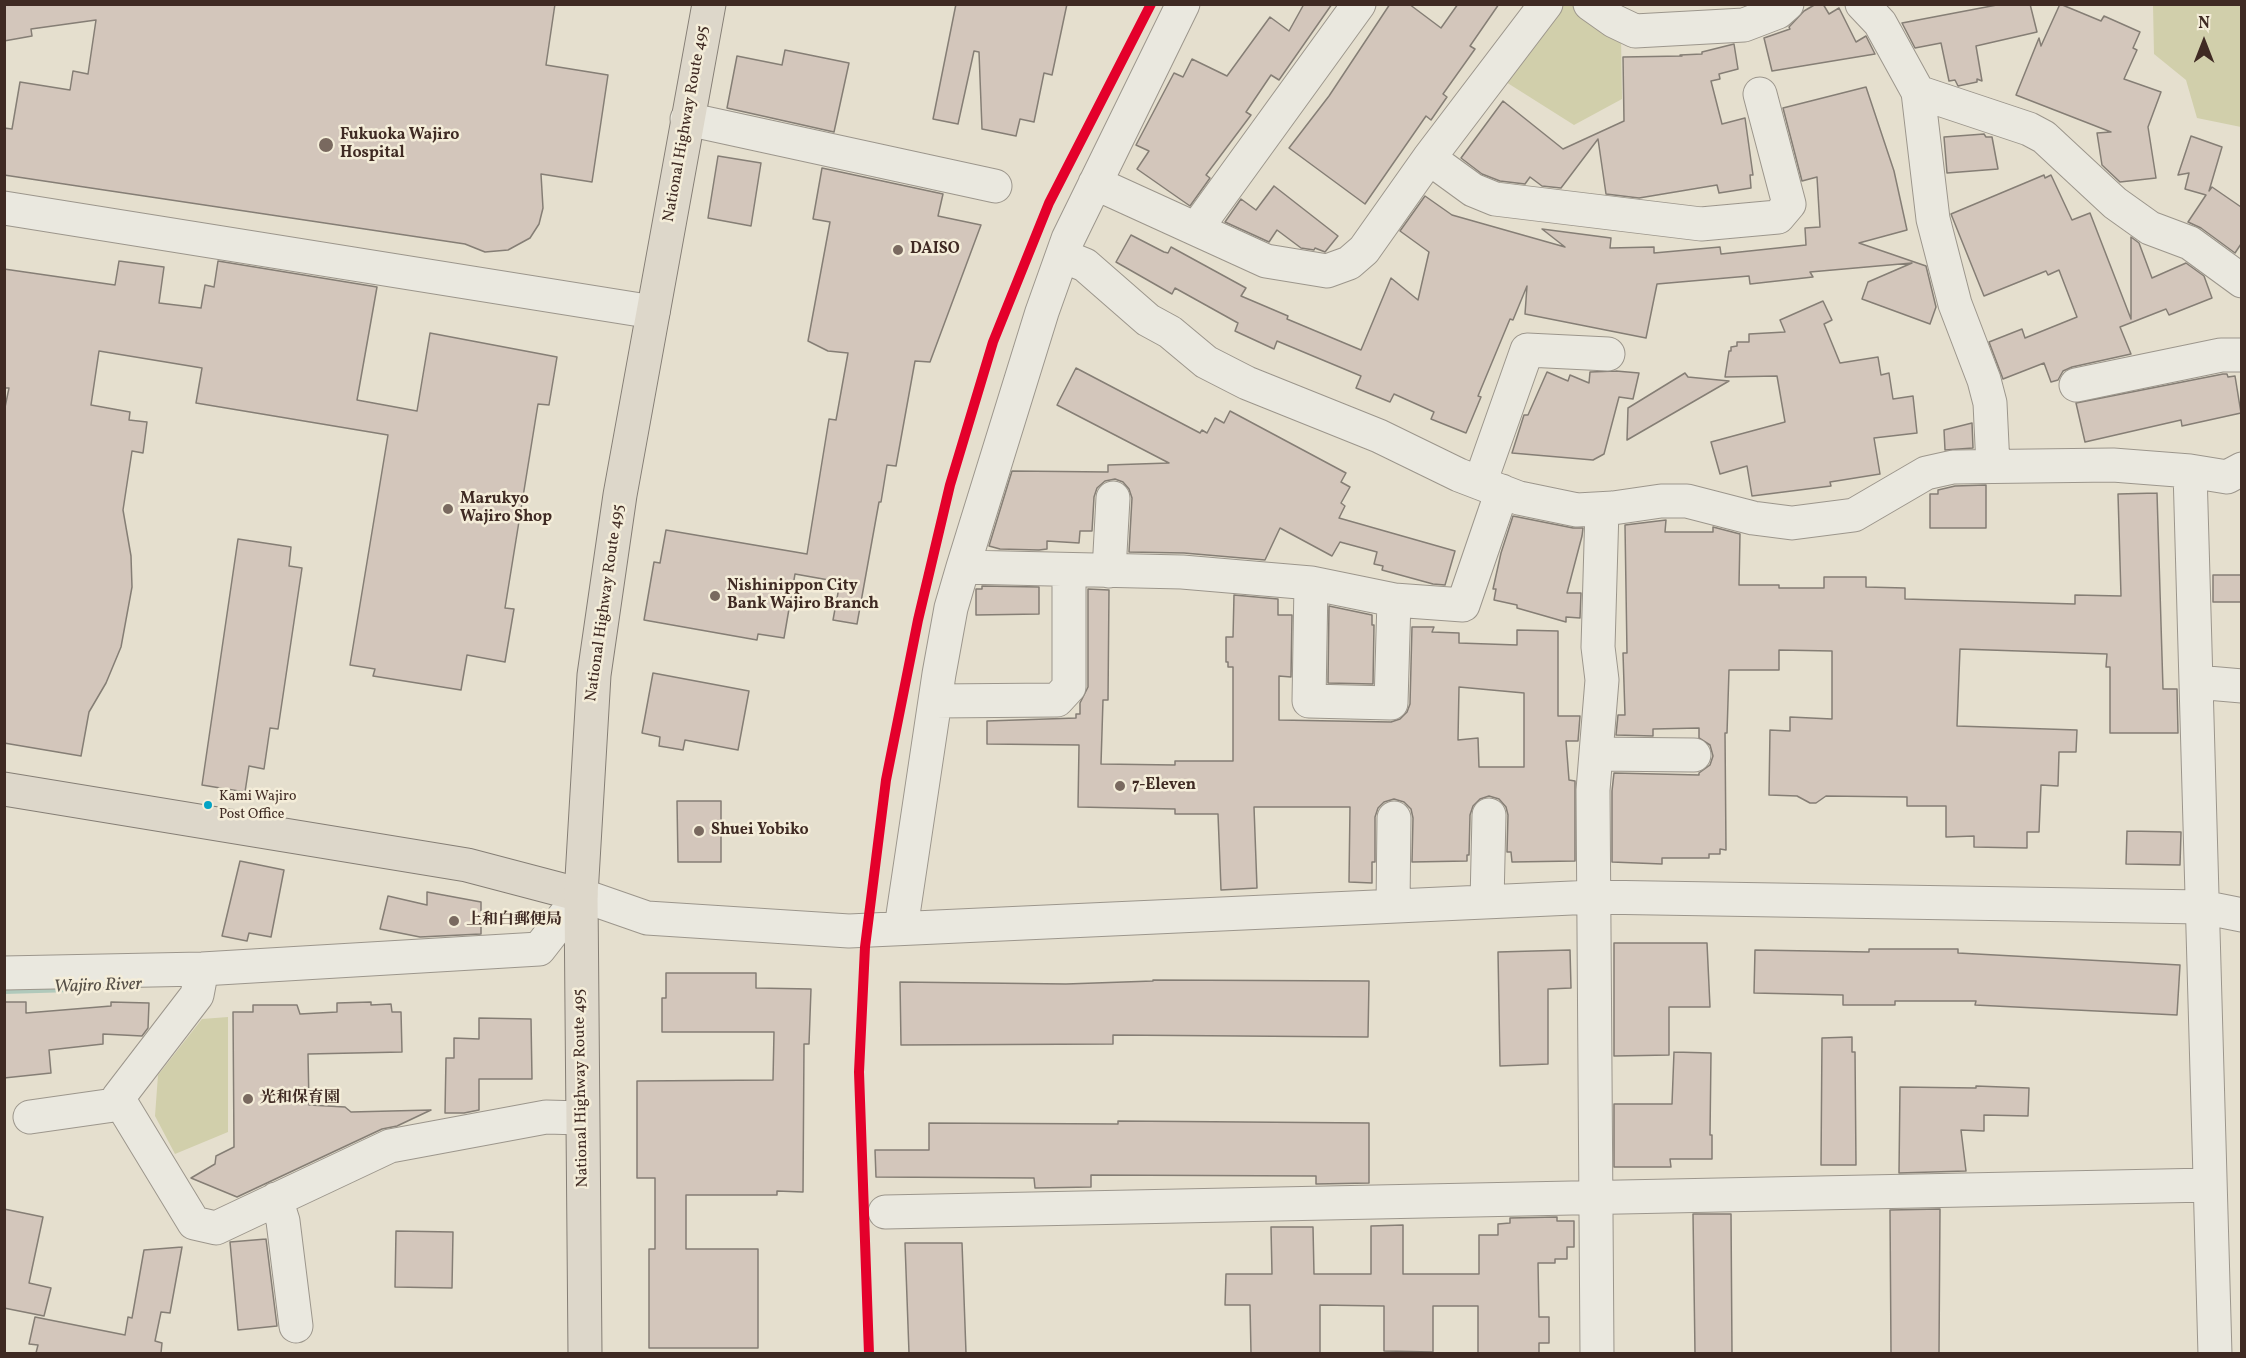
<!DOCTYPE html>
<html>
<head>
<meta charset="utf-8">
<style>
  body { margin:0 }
  #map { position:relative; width:2246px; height:1358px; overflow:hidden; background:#e5dfce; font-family:Vollkorn,serif }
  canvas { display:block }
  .frame { position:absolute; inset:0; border:6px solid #3f2a23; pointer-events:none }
  .north { position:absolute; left:2174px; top:12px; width:60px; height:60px; -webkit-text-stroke:4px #f4edd9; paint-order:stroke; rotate:0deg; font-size:16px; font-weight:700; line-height:24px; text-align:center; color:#3f2a23 }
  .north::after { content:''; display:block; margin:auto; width:21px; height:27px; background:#3f2a23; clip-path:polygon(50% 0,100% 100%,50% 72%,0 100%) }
</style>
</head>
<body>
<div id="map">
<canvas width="2246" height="1358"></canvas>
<div class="frame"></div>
<div class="north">N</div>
</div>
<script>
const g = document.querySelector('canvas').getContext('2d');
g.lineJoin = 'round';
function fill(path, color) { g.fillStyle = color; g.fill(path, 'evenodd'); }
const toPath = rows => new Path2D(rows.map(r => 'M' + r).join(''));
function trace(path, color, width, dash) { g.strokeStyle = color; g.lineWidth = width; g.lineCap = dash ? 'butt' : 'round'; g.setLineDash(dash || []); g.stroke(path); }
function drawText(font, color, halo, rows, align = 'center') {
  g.font = font + ' Vollkorn,"Noto Serif JP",serif'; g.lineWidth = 5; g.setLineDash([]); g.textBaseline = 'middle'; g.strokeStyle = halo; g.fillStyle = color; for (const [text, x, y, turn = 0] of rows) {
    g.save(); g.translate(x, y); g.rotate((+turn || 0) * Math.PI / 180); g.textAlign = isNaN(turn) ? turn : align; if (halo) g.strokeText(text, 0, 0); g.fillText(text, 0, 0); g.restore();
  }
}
fill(toPath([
  [1554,5,1572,5,1602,28,1621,36,1622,99,1574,125,1498,77],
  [2153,5,2241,5,2241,127,2197,118,2186,80,2154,54],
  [228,1017,228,1132,175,1154,155,1116,158,1075,202,1019]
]), '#d1cfab');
trace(toPath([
  [4,990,73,988]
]), '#b0c9bb', 8);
const building = toPath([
  [4,4,555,4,546,65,608,75,592,182,541,174,543,208,539,224,530,238,508,250,485,252,465,244,4,175,4,128,12,129,20,82,70,90,73,71,88,74,96,20,31,29,32,36,4,41,4,4],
  [956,4,1067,4,1052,75,1044,73,1034,122,1020,119,1016,136,982,129,979,52,974,51,958,124,933,119,956,4],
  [1304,4,1332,4,1279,80,1271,75,1246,112,1251,115,1206,175,1210,178,1190,206,1137,169,1149,151,1136,145,1174,73,1183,77,1192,59,1227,76,1270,17,1289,31,1304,4],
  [1390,4,1409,4,1441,28,1458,4,1499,4,1470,46,1475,49,1443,94,1447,97,1431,120,1426,116,1365,204,1289,148,1329,96,1390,4],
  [1816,4,1823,4,1829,14,1839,8,1856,42,1866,36,1875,54,1772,71,1764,38,1790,29,1789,27,1804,11,1816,4],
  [2002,4,2030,4,2037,32,1976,46,1982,81,1977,79,1977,82,1958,86,1955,80,1949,81,1941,43,1915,48,1902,23,2002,4],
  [2060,4,2101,21,2104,16,2140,32,2133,48,2137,50,2124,79,2161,92,2148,127,2156,178,2120,182,2102,165,2097,133,2111,132,2016,95,2039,38,2041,46,2060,4],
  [1734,44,1738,69,1719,74,1720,79,1711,81,1722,124,1745,118,1753,175,1750,175,1751,188,1719,193,1717,185,1639,198,1606,194,1598,139,1561,188,1542,186,1530,177,1525,184,1500,181,1482,174,1461,158,1503,101,1563,149,1624,121,1623,57,1682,56,1680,55,1702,54,1702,52,1734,44],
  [785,50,849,63,834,132,727,108,737,56,782,65,785,50],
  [1866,87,1894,171,1907,230,1859,243,1926,266,1936,307,1930,324,1862,299,1868,282,1912,263,1810,272,1813,277,1750,284,1749,276,1657,284,1646,338,1525,314,1527,286,1513,320,1510,319,1478,396,1481,397,1466,433,1431,419,1434,412,1394,394,1390,402,1356,388,1361,376,1277,341,1274,349,1235,331,1238,323,1175,288,1172,294,1116,262,1131,235,1164,252,1168,253,1171,247,1246,288,1241,296,1288,316,1287,319,1361,350,1391,278,1418,300,1429,252,1400,231,1425,196,1452,215,1565,247,1542,229,1611,238,1610,248,1654,247,1654,253,1720,247,1721,254,1806,245,1805,228,1820,227,1817,177,1802,181,1783,108,1866,87],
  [1984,134,1986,137,1992,137,1998,169,1947,173,1944,137,1984,134],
  [2191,136,2222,147,2209,191,2212,187,2241,207,2241,244,2235,253,2201,228,2188,222,2206,195,2185,189,2189,173,2178,175,2191,136],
  [718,156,761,163,751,226,708,218,718,156],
  [822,168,943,194,938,216,981,225,930,362,915,361,896,466,887,465,881,502,879,502,857,624,833,620,840,582,795,574,784,638,758,634,757,640,644,620,654,562,660,563,666,530,807,554,829,419,836,420,848,353,828,351,808,341,830,222,813,219,822,168],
  [2044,175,2045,178,2051,175,2072,220,2090,213,2131,319,2131,237,2139,243,2152,278,2186,263,2204,276,2212,298,2169,315,2166,309,2120,327,2131,354,2072,367,2063,371,2058,380,2051,382,2044,363,2003,379,1989,342,2022,329,2025,338,2077,317,2059,270,2048,275,2046,271,1984,296,1951,214,2044,175],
  [1274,186,1338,236,1325,252,1315,248,1314,250,1301,248,1277,230,1269,242,1225,222,1241,199,1256,210,1274,186],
  [119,261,164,267,159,303,201,308,205,285,214,287,218,261,377,287,357,400,417,411,430,333,557,357,549,405,538,404,505,608,514,609,505,662,467,655,461,690,373,676,375,669,350,665,388,435,196,403,202,368,99,351,91,405,130,412,129,420,147,422,143,453,132,451,123,510,131,556,132,587,121,647,106,683,89,712,81,756,4,743,4,412,9,388,4,388,4,269,115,285,119,261],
  [1823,301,1832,320,1824,324,1840,363,1878,357,1881,375,1889,373,1893,399,1913,396,1917,433,1874,438,1880,474,1830,482,1831,486,1752,496,1747,466,1720,474,1711,442,1785,422,1777,376,1725,377,1729,351,1731,351,1731,347,1737,346,1737,342,1749,342,1749,334,1785,332,1780,320,1823,301],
  [1076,368,1200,433,1202,430,1207,433,1215,418,1224,423,1230,411,1346,473,1341,482,1350,487,1341,503,1345,506,1339,518,1455,551,1445,585,1433,584,1382,570,1383,566,1374,564,1377,552,1340,542,1332,556,1280,528,1265,560,1184,553,1129,552,1132,498,1129,489,1123,482,1115,479,1105,481,1097,488,1094,497,1092,531,1080,531,1079,543,1047,541,1047,549,1039,550,1000,549,989,546,1012,471,1108,472,1108,465,1169,463,1057,405,1076,368],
  [1616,371,1639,373,1633,399,1619,397,1604,454,1593,460,1512,453,1524,415,1528,415,1547,372,1568,381,1570,375,1589,383,1590,372,1616,371],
  [1685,373,1688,377,1729,381,1627,440,1628,408,1685,373],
  [2223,374,2227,374,2228,377,2235,376,2241,413,2182,426,2181,420,2085,442,2076,403,2223,374],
  [1972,423,1973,448,1945,450,1944,430,1972,423],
  [1986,485,1986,528,1930,528,1930,494,1938,494,1938,490,1955,486,1986,485],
  [2157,493,2163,689,2177,689,2178,733,2110,733,2110,667,2106,667,2107,654,1960,649,1957,726,2077,730,2076,752,2059,752,2058,786,2041,785,2039,832,2027,832,2027,848,1974,847,1974,836,1946,837,1946,806,1907,806,1907,797,1826,796,1816,803,1810,803,1797,796,1769,795,1770,730,1790,731,1790,717,1832,719,1832,651,1779,650,1779,670,1729,670,1727,733,1725,733,1726,850,1720,849,1720,854,1709,854,1709,858,1662,858,1662,864,1612,862,1612,791,1614,773,1699,775,1699,773,1710,765,1713,756,1710,745,1699,738,1699,728,1653,729,1653,736,1616,735,1618,715,1625,715,1623,653,1627,653,1625,525,1666,520,1665,532,1713,532,1713,527,1740,534,1739,585,1779,585,1779,588,1824,588,1824,577,1866,577,1866,587,1905,588,1905,599,2075,604,2075,595,2121,596,2118,494,2157,493],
  [1513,516,1573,528,1583,528,1582,536,1567,593,1581,593,1580,618,1566,617,1566,622,1517,608,1517,605,1494,600,1496,589,1493,589,1501,553,1513,516],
  [238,539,291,547,289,566,302,568,278,729,270,728,264,769,249,766,245,792,202,785,238,539],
  [2213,575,2241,575,2241,602,2213,602,2213,575],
  [982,586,1039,587,1039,614,976,615,976,589,982,589,982,586],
  [1088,589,1109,590,1108,700,1103,700,1101,764,1175,765,1175,761,1233,761,1233,667,1228,667,1228,662,1226,662,1226,637,1233,637,1234,595,1278,599,1278,615,1292,615,1291,677,1279,676,1279,720,1391,722,1400,719,1407,712,1410,704,1412,627,1434,627,1432,632,1459,633,1459,643,1517,645,1517,630,1558,631,1558,716,1580,716,1578,741,1566,741,1569,780,1575,781,1575,861,1512,862,1511,852,1507,852,1508,815,1506,807,1499,799,1489,796,1480,799,1473,806,1470,815,1469,855,1467,855,1467,861,1412,862,1413,818,1411,809,1404,802,1394,799,1384,802,1378,808,1375,817,1375,862,1372,862,1372,883,1349,882,1350,807,1254,807,1257,888,1221,890,1218,814,1175,814,1175,809,1078,807,1079,745,987,744,987,721,1076,718,1076,714,1080,714,1080,703,1088,687,1088,589],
  [1459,687,1524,693,1524,767,1479,767,1478,738,1458,740,1459,687],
  [1329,606,1372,615,1372,625,1374,625,1373,684,1328,683,1329,606],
  [653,673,749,691,738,750,685,740,683,750,659,746,660,737,642,733,653,673],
  [677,801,721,801,721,862,678,862,677,801],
  [2127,831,2181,832,2180,865,2126,864,2127,831],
  [240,861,284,870,271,937,249,933,247,941,222,936,240,861],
  [427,892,481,902,481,934,420,937,380,929,388,896,427,905,427,892],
  [1614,943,1707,943,1710,1007,1669,1007,1669,1055,1614,1056,1614,943],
  [1869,949,1958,949,1958,953,2180,965,2177,1015,1975,1005,1976,1001,1895,1001,1895,1005,1843,1005,1843,995,1754,993,1755,950,1869,952,1869,949],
  [1570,950,1571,988,1548,989,1548,1064,1500,1066,1498,952,1570,950],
  [666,973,756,973,756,988,811,989,809,1044,804,1044,803,1192,777,1191,777,1195,686,1195,686,1249,758,1249,758,1348,649,1348,649,1249,655,1249,655,1178,637,1178,637,1081,773,1080,774,1032,662,1032,662,998,666,998,666,973],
  [1153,980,1369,981,1368,1037,1113,1035,1113,1044,901,1045,900,982,1066,984,1153,981,1153,980],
  [4,1002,26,1002,26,1013,111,1006,111,1002,149,1003,148,1028,142,1036,103,1034,103,1044,49,1050,51,1073,4,1078,4,1002],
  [371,1002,371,1005,391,1004,392,1012,401,1012,402,1052,308,1054,309,1105,345,1107,351,1112,431,1110,397,1126,382,1129,237,1197,191,1178,215,1164,216,1156,234,1147,233,1012,253,1012,253,1005,297,1005,300,1014,337,1012,337,1003,371,1002],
  [479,1018,531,1019,532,1079,479,1079,479,1110,464,1113,445,1113,446,1058,454,1058,454,1038,479,1039,479,1018],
  [1852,1037,1852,1052,1855,1052,1856,1165,1821,1165,1822,1038,1852,1037],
  [1674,1052,1711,1053,1710,1135,1712,1135,1712,1159,1670,1159,1671,1167,1614,1167,1614,1104,1672,1104,1674,1052],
  [1976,1086,2029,1088,2028,1116,1984,1115,1984,1131,1961,1130,1966,1171,1899,1173,1900,1087,1976,1088,1976,1086],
  [1118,1121,1369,1123,1369,1183,1316,1184,1316,1176,1091,1175,1091,1187,1035,1188,1034,1178,876,1177,875,1150,929,1150,929,1123,1118,1124,1118,1121],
  [4,1209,43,1217,29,1283,51,1288,44,1316,4,1308,4,1209],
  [1940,1209,1939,1353,1891,1353,1890,1210,1940,1209],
  [1693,1214,1731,1214,1732,1353,1695,1353,1693,1214],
  [1557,1217,1557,1221,1574,1221,1574,1247,1567,1247,1567,1259,1555,1259,1555,1263,1538,1263,1539,1317,1549,1317,1549,1343,1539,1343,1539,1353,1478,1353,1478,1306,1433,1306,1433,1352,1384,1351,1384,1306,1320,1305,1320,1353,1251,1353,1250,1305,1225,1305,1226,1274,1272,1274,1271,1227,1313,1227,1314,1274,1371,1274,1371,1226,1403,1225,1403,1274,1479,1274,1479,1235,1498,1235,1498,1224,1510,1223,1510,1218,1557,1217],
  [396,1231,453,1232,452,1288,395,1287,396,1231],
  [266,1239,277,1326,238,1330,230,1242,266,1239],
  [905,1243,962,1243,966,1353,909,1353,905,1243],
  [182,1247,170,1313,161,1312,155,1341,162,1343,161,1353,36,1353,38,1345,29,1344,35,1317,125,1335,128,1317,132,1318,144,1250,182,1247]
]);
fill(building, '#d3c6bb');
trace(building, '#857e75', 1.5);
const minor = toPath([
  [1590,4,1614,21,1635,31,1744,25,1778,12,1787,4],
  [1862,4,1880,23,1918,92,2029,129,2044,137,2115,203,2150,228,2190,243,2242,281],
  [1918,92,1933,219,1955,304,1984,380,1990,403,1993,466],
  [687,119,995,186],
  [1429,158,1473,190,1495,199,1701,224,1778,217,1789,204,1760,94],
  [1095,183,1266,261,1327,271,1349,263,1364,250,1429,158,1546,4],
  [4,208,653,312],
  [1196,229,1359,4],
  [1063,256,1085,265,1148,320,1170,332,1206,362,1247,383,1379,436,1459,475,1519,498,1577,510,1613,508,1661,501,1687,501,1753,518,1792,523,1854,515,1926,473,1953,467,2113,465,2190,471,2227,477,2242,469],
  [2076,385,2221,355,2242,355],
  [2190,471,2215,1354],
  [1480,483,1527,350,1608,354],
  [963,567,1182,572,1311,583,1394,600,1463,605,1502,491],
  [1109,571,1113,498],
  [1311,583,1309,701,1391,703,1394,600],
  [2196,682,2242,686],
  [935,701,1057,700,1069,687,1069,570],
  [1597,754,1694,755],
  [1487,902,1489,815],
  [1393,906,1394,818],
  [901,928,939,674,951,608,963,567,1042,312,1068,239,1183,4],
  [202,969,197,995,118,1098,194,1223,216,1228,390,1146,546,1117,582,1118],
  [4,973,202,969,539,949,581,895,647,918,849,931,1594,897,2202,907,2242,915],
  [30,1117,121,1104],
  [276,1199,283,1221,296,1326],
  [885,1212,2210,1185],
  [1597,1354,1593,790,1602,680,1598,647,1602,509]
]);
const major = toPath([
  [4,789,467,865,581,895]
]);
const highway = toPath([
  [585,1354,581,895,594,675,620,495,709,4]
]);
trace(minor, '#9c968c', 35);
trace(major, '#857e75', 35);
trace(highway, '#857e75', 35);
trace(minor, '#eae8df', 33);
trace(major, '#ddd7ca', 33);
trace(highway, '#ddd7ca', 33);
trace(toPath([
  [869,1354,859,1072,865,947,886,780,918,620,950,485,993,342,1049,203,1151,4]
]), '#e4002b', 10);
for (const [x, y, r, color] of [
  [326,145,8,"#79695f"],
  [898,250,6,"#79695f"],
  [448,509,6,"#79695f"],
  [715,596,6,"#79695f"],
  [1120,786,6,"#79695f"],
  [208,805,5,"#03a3c5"],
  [699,831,6,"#79695f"],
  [454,921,6,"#79695f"],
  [248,1099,6,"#79695f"]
]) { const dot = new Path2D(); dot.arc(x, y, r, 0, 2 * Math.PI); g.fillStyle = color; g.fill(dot); trace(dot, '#f4edd9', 2); }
drawText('14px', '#3f2a23', '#f4edd9', [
  ["Kami Wajiro",219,797],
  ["Post Office",219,815]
], 'left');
drawText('16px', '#3f2a23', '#f4edd9', [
  ["National Highway Route 495",687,124,-80],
  ["National Highway Route 495",606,603,-82],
  ["National Highway Route 495",582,1088,-91]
]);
drawText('bold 16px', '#3f2a23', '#f4edd9', [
  ["Fukuoka Wajiro",340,136],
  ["Hospital",340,154],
  ["DAISO",910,250],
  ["Marukyo",460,500],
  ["Wajiro Shop",460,518],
  ["Nishinippon City",727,587],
  ["Bank Wajiro Branch",727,605],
  ["7-Eleven",1132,786],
  ["Shuei Yobiko",711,831],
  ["上和白郵便局",466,921],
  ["光和保育園",260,1099]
], 'left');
drawText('italic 18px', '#564f47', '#f4edd9', [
  ["Wajiro River",98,987,-2]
]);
</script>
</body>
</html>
